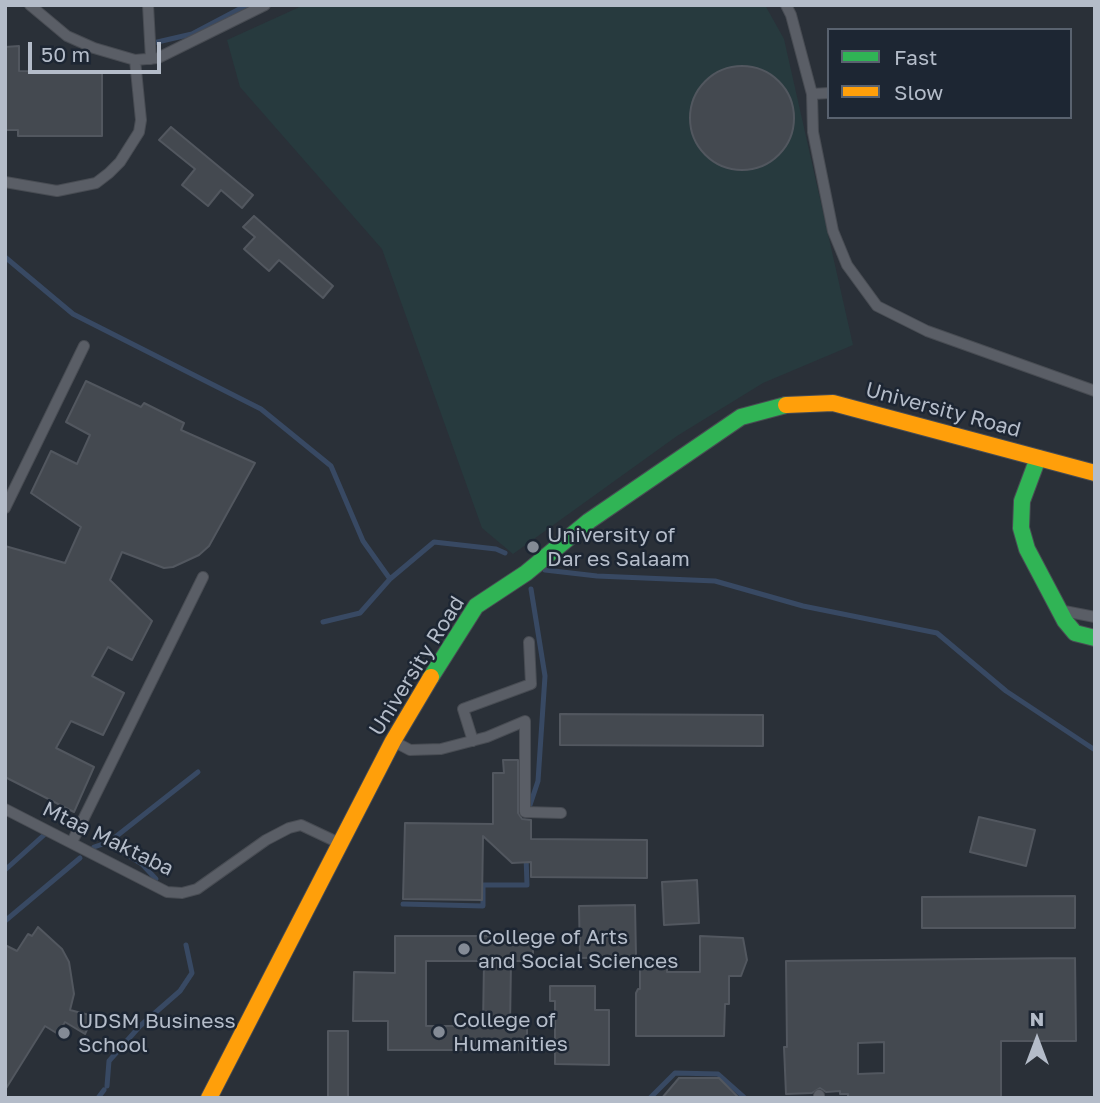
<!DOCTYPE html>
<html>
<head>
<meta charset="utf-8">
<style>
  body { margin:0 }
  #map { position:relative; width:1100px; height:1103px; overflow:hidden; background:#2a3038; font-family:"Golos Text",sans-serif }
  canvas { display:block }
  .frame { position:absolute; inset:0; border:7px solid #b4bcc9; pointer-events:none }
  .legend { position:absolute; left:827px; top:28px; width:245px; height:91px; box-sizing:border-box; background:#1d2633; border:2px solid #59626f; margin:0; padding:9px 12px; list-style:none; font-size:21px; color:#b4bcc9 }
  .legend li { display:flex; align-items:center; gap:14px; height:35px }
  .legend b { width:35px; border:2px solid #59626f }
  .north { position:absolute; left:1002px; top:1005px; width:70px; height:70px; -webkit-text-stroke:5px #1d2633; paint-order:stroke; rotate:0deg; font-size:19px; font-weight:700; line-height:28px; text-align:center; color:#b4bcc9 }
  .north::after { content:''; display:block; margin:auto; width:24px; height:32px; background:#b4bcc9; clip-path:polygon(50% 0,100% 100%,50% 72%,0 100%) }
  .scale { position:absolute; left:28px; top:42px; width:133px; height:32px; box-sizing:border-box; border:4px solid #b4bcc9; border-top:0; padding-left:9px; font-size:21px; line-height:24px; white-space:nowrap; color:#b4bcc9; -webkit-text-stroke:5px #1d2633; paint-order:stroke }
</style>
</head>
<body>
<div id="map">
<canvas width="1100" height="1103"></canvas>
<div class="frame"></div>
<ul class="legend">
<li><b style="height:9px;background:#30b455"></b>Fast</li>
<li><b style="height:9px;background:#ff9f0a"></b>Slow</li>
</ul>
<div class="north">N</div>
<div class="scale">50 m</div>
</div>
<script>
const g = document.querySelector('canvas').getContext('2d');
g.lineJoin = 'round';
function fill(path, color) { g.fillStyle = color; g.fill(path, 'evenodd'); }
const toPath = rows => new Path2D(rows.map(r => 'M' + r).join(''));
function trace(path, color, width, dash) { g.strokeStyle = color; g.lineWidth = width; g.lineCap = dash ? 'butt' : 'round'; g.setLineDash(dash || []); g.stroke(path); }
function drawText(font, color, halo, rows, align = 'center') {
  g.font = font + ' "Golos Text",sans-serif'; g.lineWidth = 5; g.setLineDash([]); g.textBaseline = 'middle'; g.strokeStyle = halo; g.fillStyle = color; for (const [text, x, y, turn = 0] of rows) {
    g.save(); g.translate(x, y); g.rotate((+turn || 0) * Math.PI / 180); g.textAlign = isNaN(turn) ? turn : align; if (halo) g.strokeText(text, 0, 0); g.fillText(text, 0, 0); g.restore();
  }
}
fill(toPath([
  [304,5,765,5,784,39,853,345,763,383,677,436,513,554,482,528,382,249,240,87,227,40]
]), '#273a3e');
trace(toPath([
  [153,43,192,34,247,5],
  [5,257,73,314,261,409,331,466,363,541,390,579],
  [545,570,597,576,715,581,803,606,937,633,1006,691,1095,750],
  [323,622,360,613,390,579,434,542,496,549,505,553],
  [530,805,538,781,545,676,531,589],
  [100,838,142,864,156,879],
  [94,847,109,842,198,772],
  [5,870,44,835],
  [403,904,483,906,483,885,527,885,526,856],
  [5,921,80,858],
  [107,1086,109,1061,140,1026,180,991,192,973,186,945],
  [98,1098,104,1090],
  [650,1098,675,1073,718,1074,745,1098]
]), '#384963', 5);
const building = toPath([
  [19,46,19,71,102,72,102,136,18,136,18,130,5,130,5,47,19,46],
  '690 118a52 52 0 1 1 104 0a52 52 0 1 1-104 0Z',
  [171,127,253,195,242,208,221,190,208,206,182,185,195,169,159,140,171,127],
  [254,216,333,286,323,298,279,260,269,271,244,249,255,237,243,227,254,216],
  [86,381,141,407,144,403,184,423,181,430,255,463,209,546,199,555,173,567,164,568,122,552,110,580,152,621,132,660,108,647,92,676,124,693,103,735,71,721,56,748,94,767,74,812,5,777,5,546,65,563,81,527,31,493,51,451,77,464,90,435,66,422,86,381],
  [560,714,763,715,763,746,560,745,560,714],
  [503,760,518,760,518,813,522,819,531,820,531,839,647,840,647,878,531,877,531,862,512,863,483,836,482,900,403,899,405,823,493,824,493,773,504,773,503,760],
  [979,817,1035,830,1026,866,970,852,979,817],
  [697,880,699,923,664,925,662,882,697,880],
  [1075,896,1075,928,922,928,922,897,1075,896],
  [635,905,636,957,580,958,579,906,635,905],
  [38,927,62,949,69,962,74,994,70,1010,93,1016,85,1034,65,1022,58,1034,45,1026,5,1090,5,945,17,951,28,934,32,936,38,927],
  [395,936,533,936,533,961,511,961,510,1026,527,1026,527,1050,388,1050,388,1021,353,1021,354,972,395,973,395,936],
  [426,961,484,961,483,1026,426,1026,426,961],
  [700,936,743,938,747,960,741,976,729,976,729,1004,725,1004,724,1036,636,1036,636,993,638,989,640,989,640,963,667,963,667,972,700,972,700,936],
  [1075,958,1076,1041,1001,1041,1001,1098,848,1098,848,1094,840,1094,840,1091,826,1092,820,1088,812,1093,786,1094,784,1047,787,1047,786,961,1075,958],
  [884,1042,884,1073,858,1074,858,1043,884,1042],
  [550,986,595,986,595,1010,609,1010,609,1065,555,1064,555,1001,550,1001,550,986],
  [328,1031,348,1031,348,1098,328,1098,328,1031],
  [679,1078,719,1078,739,1098,662,1098,679,1078]
]);
fill(building, '#444950');
trace(building, '#52575f', 2);
const lane = toPath([
  [30,5,67,36,94,48,135,60,158,58,265,5],
  [148,5,151,59],
  [786,5,791,15,812,94,813,132,833,231,847,265,877,306,927,331,1095,391],
  [812,94,829,93],
  [5,182,57,191,96,183,109,173,120,162,139,132,141,120,135,60],
  [5,508,84,346],
  [1064,611,1095,617],
  [393,741,410,750,441,749,487,737,525,721,525,812,561,813],
  [473,741,463,709,531,684,529,642],
  [5,809,167,892,182,893,197,889,266,840,289,828,301,825,337,842],
  [72,842,203,577],
  [819,1095,819,1098]
]);
const fast = toPath([
  [1038,458,1022,501,1021,528,1027,549,1065,621,1075,633,1095,638],
  [431,677,476,606,526,573,589,521,741,417,786,405]
]);
const slow = toPath([
  [786,405,833,403,1095,473],
  [209,1098,393,741,431,677]
]);
trace(lane, '#484c53', 12);
trace(fast, '#484c53', 18);
trace(slow, '#484c53', 18);
trace(lane, '#5a5e66', 10);
trace(fast, '#30b455', 16);
trace(slow, '#ff9f0a', 16);
for (const [x, y, r, color] of [
  [533,547,7,"#848b96"],
  [464,949,7,"#848b96"],
  [439,1032,7,"#848b96"],
  [64,1033,7,"#848b96"]
]) { const dot = new Path2D(); dot.arc(x, y, r, 0, 2 * Math.PI); g.fillStyle = color; g.fill(dot); trace(dot, '#1d2633', 2.5); }
drawText('21px', '#b4bcc9', '#1d2633', [
  ["University Road",943,410,15],
  ["University Road",417,666,-58],
  ["Mtaa Maktaba",108,839,26]
]);
drawText('21px', '#b4bcc9', '#1d2633', [
  ["University of",547,535],
  ["Dar es Salaam",547,559],
  ["College of Arts",478,937],
  ["and Social Sciences",478,961],
  ["College of",453,1020],
  ["Humanities",453,1044],
  ["UDSM Business",78,1021],
  ["School",78,1045]
], 'left');
</script>
</body>
</html>
